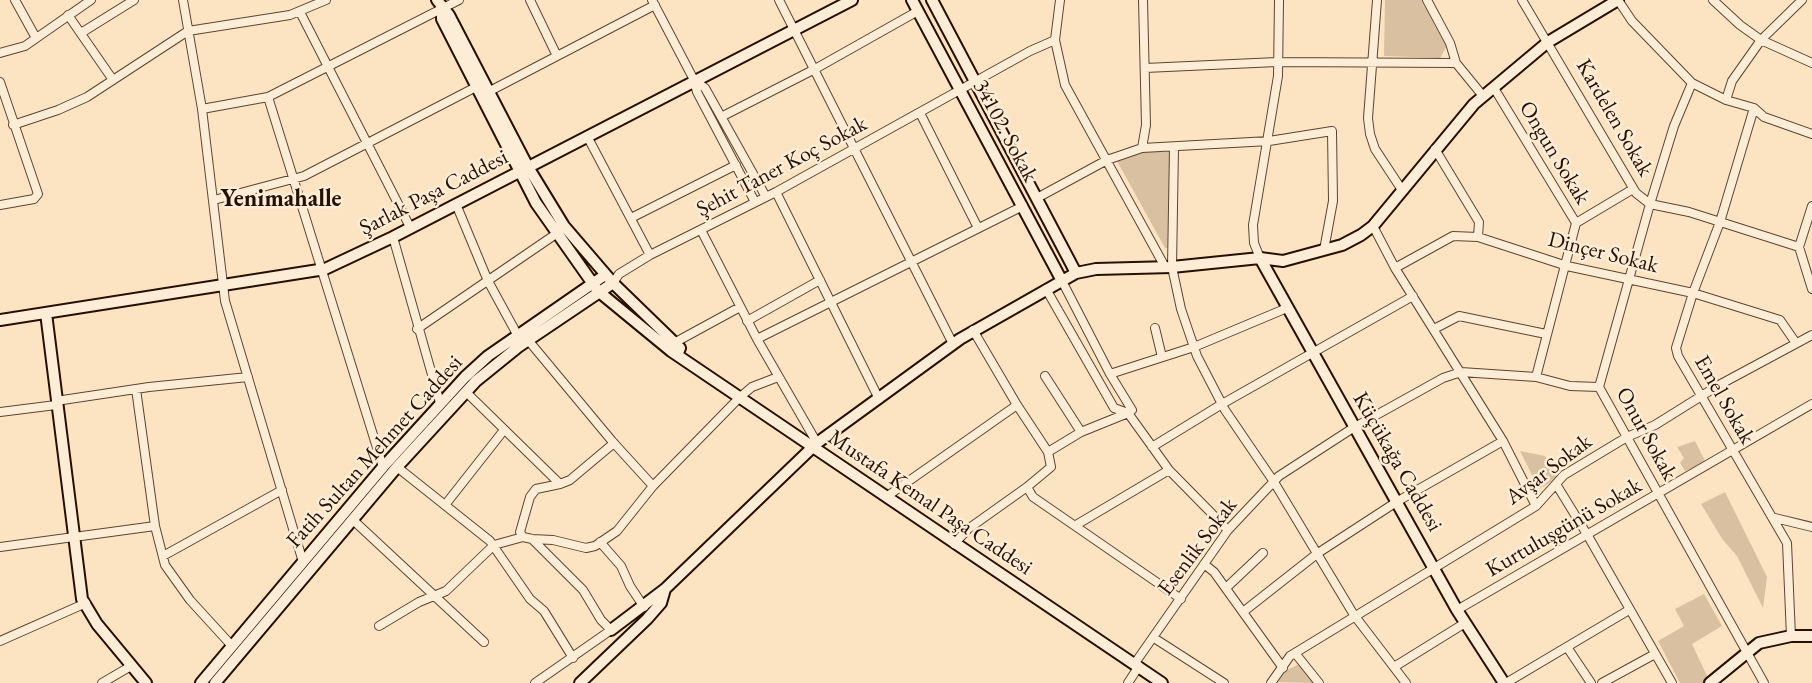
<!DOCTYPE html>
<html>
<head>
<meta charset="utf-8">
<style>
  body { margin:0 }
  canvas { display:block; background:#fce4c2 }
</style>
</head>
<body>
<canvas width="1812" height="683"></canvas>
<script>
const g = document.querySelector('canvas').getContext('2d');
g.lineJoin = 'round';
function fill(path, color) { g.fillStyle = color; g.fill(path, 'evenodd'); }
const toPath = rows => new Path2D(rows.map(r => 'M' + r).join(''));
function trace(path, color, width, dash) { g.strokeStyle = color; g.lineWidth = width; g.lineCap = dash ? 'butt' : 'round'; g.setLineDash(dash || []); g.stroke(path); }
function drawText(font, color, halo, rows, align = 'center') {
  g.font = font + ' "EB Garamond",serif'; g.lineWidth = 5; g.setLineDash([]); g.textBaseline = 'middle'; g.strokeStyle = halo; g.fillStyle = color; for (const [text, x, y, turn = 0] of rows) {
    g.save(); g.translate(x, y); g.rotate((+turn || 0) * Math.PI / 180); g.textAlign = isNaN(turn) ? turn : align; if (halo) g.strokeText(text, 0, 0); g.fillText(text, 0, 0); g.restore();
  }
}
fill(toPath([
  [1385,0,1422,0,1448,44,1440,58,1384,56],
  [1142,151,1170,152,1170,248,1165,248,1117,161],
  [1695,441,1706,463,1685,471,1680,463,1684,458,1677,447],
  [1520,451,1545,456,1558,478,1539,489],
  [1725,492,1767,577,1763,608,1737,556,1723,540,1701,504],
  [1704,594,1722,626,1692,644,1708,678,1703,683,1680,683,1658,641,1684,626,1675,609],
  [1299,664,1314,683,1277,682,1287,670]
]), '#d8c0a1');
const street = toPath([
  [15,0,36,38],
  [183,0,202,109,225,301,303,562],
  [530,0,557,56],
  [652,0,694,80],
  [779,0,953,344],
  [1060,0,1055,40,1065,85,1165,267],
  [1377,0,1368,118,1370,134,1375,149,1402,190],
  [1427,0,1450,43,1456,63,1483,96],
  [1522,0,1636,193,1650,204,1689,212,1799,247,1812,289],
  [1618,0,1632,21,1692,83,1726,100,1754,108,1764,117,1812,134],
  [1713,0,1740,25,1761,40,1812,63],
  [300,12,410,227],
  [68,15,113,80],
  [81,33,134,0],
  [0,53,25,46,91,0],
  [1145,68,1277,62,1456,63],
  [0,82,38,194,34,199,0,205],
  [1692,83,1674,126,1650,204,1599,387,1764,683],
  [1494,88,1576,223,1536,377],
  [488,92,655,5],
  [268,97,383,467],
  [1726,100,1732,81,1761,40,1802,0],
  [1754,108,1720,222,1693,293,1676,348,1678,356,1787,543,1791,636],
  [202,109,268,97,459,0],
  [920,113,978,228],
  [721,117,815,69,918,11],
  [13,125,58,110,87,97,188,31,290,15,326,0],
  [587,136,650,255],
  [1142,148,1146,125,1143,0],
  [1174,148,1172,267,1181,309,1197,356,1225,410,1274,482,1354,615,1406,683],
  [1435,149,1479,222,1478,237],
  [776,192,879,399],
  [1037,198,1107,160,1142,148,1269,141,1332,131,1333,201,1324,250],
  [214,200,304,176,476,87],
  [755,202,697,92,694,80,705,88,766,197],
  [456,204,488,281,518,336],
  [631,218,736,165],
  [1576,223,1633,189],
  [1373,226,1395,268,1503,441,1536,506],
  [701,230,757,339,817,443],
  [393,237,440,403],
  [1799,247,1812,206],
  [1260,258,1254,243,1253,225,1278,76,1279,0],
  [1395,268,1453,236,1478,237,1567,266,1693,293,1780,320,1796,343],
  [1062,281,1110,374,1132,410,1128,413,1169,470,1228,530],
  [613,283,619,274,650,255,776,192,1030,51,1055,40],
  [1046,289,1114,408,1128,413],
  [747,321,820,280],
  [1155,328,1162,357],
  [417,329,556,234],
  [1434,329,1459,316,1546,334],
  [973,330,1017,405,1048,452,1051,467,1027,487,1033,497,1181,599],
  [757,339,1023,206],
  [528,340,612,441,653,486],
  [674,343,740,307],
  [1110,374,1194,347,1287,308],
  [1045,376,1081,432],
  [136,389,155,526,165,565,190,600,232,646],
  [466,392,560,484,570,480,614,443],
  [56,401,149,387,248,377],
  [0,412,56,405],
  [1152,447,1222,404,1413,296],
  [1048,452,1081,432,1128,413],
  [397,467,490,541,530,599,544,611,573,658],
  [560,484,536,489,530,497,520,532,523,537,532,539,553,540,586,548,595,546,617,531,653,486,740,397,752,387,778,377],
  [1556,484,1588,536,1672,683],
  [886,497,1017,405],
  [445,505,504,430],
  [1775,518,1812,527],
  [353,520,484,642],
  [1076,525,1169,470],
  [532,539,583,590,601,620,611,630,535,683],
  [600,542,621,566,630,586,644,607],
  [954,544,968,529,1027,487],
  [0,547,155,526],
  [163,556,282,490],
  [1204,564,1214,572,1283,668],
  [1226,588,1263,553],
  [1457,610,1812,404],
  [1243,612,1318,553,1398,501,1503,441],
  [379,626,419,602,446,591,494,545,523,537],
  [1154,638,1224,683],
  [0,641,86,603],
  [1567,647,1591,683],
  [1295,653,1319,683],
  [1135,663,1228,530,1243,514,1279,476,1353,428,1443,378,1461,372,1536,377,1570,386,1599,387],
  [1394,667,1465,623],
  [102,683,131,666],
  [1128,683,1139,666],
  [1271,683,1290,656,1536,506,1564,475,1627,437,1655,425,1719,385,1812,335],
  [1506,683,1629,610],
  [1602,683,1655,654]
]);
const secondary = toPath([
  [437,0,449,15,528,167,564,226,613,283,680,348,678,353],
  [912,0,1062,281],
  [932,0,1076,273],
  [442,9,442,19,536,203,598,291,671,351,1162,683],
  [1260,258,1457,610,1504,683],
  [46,313,82,599,97,624,146,683],
  [0,320,325,269,393,237,852,0],
  [611,630,665,589,817,443,960,339,1076,273,1096,269,1172,267,1260,258,1283,261,1342,245,1361,235,1373,226,1474,104,1548,42,1618,0],
  [201,683,383,467,465,377,488,356,605,275],
  [215,683,397,467,476,381,518,347,613,283],
  [580,683,647,619,661,603,665,589],
  [1710,683,1759,643,1791,636,1812,636]
]);
trace(street, '#5c4430', 10);
trace(secondary, '#270f00', 14);
trace(street, '#fdedd7', 8);
trace(secondary, '#fdedd7', 10);
drawText('22px', '#270f00', '#fdedd7', [
  ["Kardelen Sokak",1614,118,60],
  ["34102. Sokak",1005,131,62],
  ["Ongun Sokak",1554,153,59],
  ["Şehit Taner Koç Sokak",782,167,-28],
  ["Şarlak Paşa Caddesi",434,193,-27],
  ["Dinçer Sokak",1603,253,14],
  ["Emel Sokak",1724,400,60],
  ["Onur Sokak",1646,434,61],
  ["Fatih Sultan Mehmet Caddesi",375,452,-48],
  ["Küçükağa Caddesi",1397,462,60],
  ["Avşar Sokak",1549,470,-37],
  ["Mustafa Kemal Paşa Caddesi",930,503,34],
  ["Kurtuluşgünü Sokak",1564,528,-30],
  ["Esenlik Sokak",1198,547,-53]
]);
drawText('bold 24px', '#270f00', '#fdedd7', [
  ["Yenimahalle",281,199]
]);
</script>
</body>
</html>
